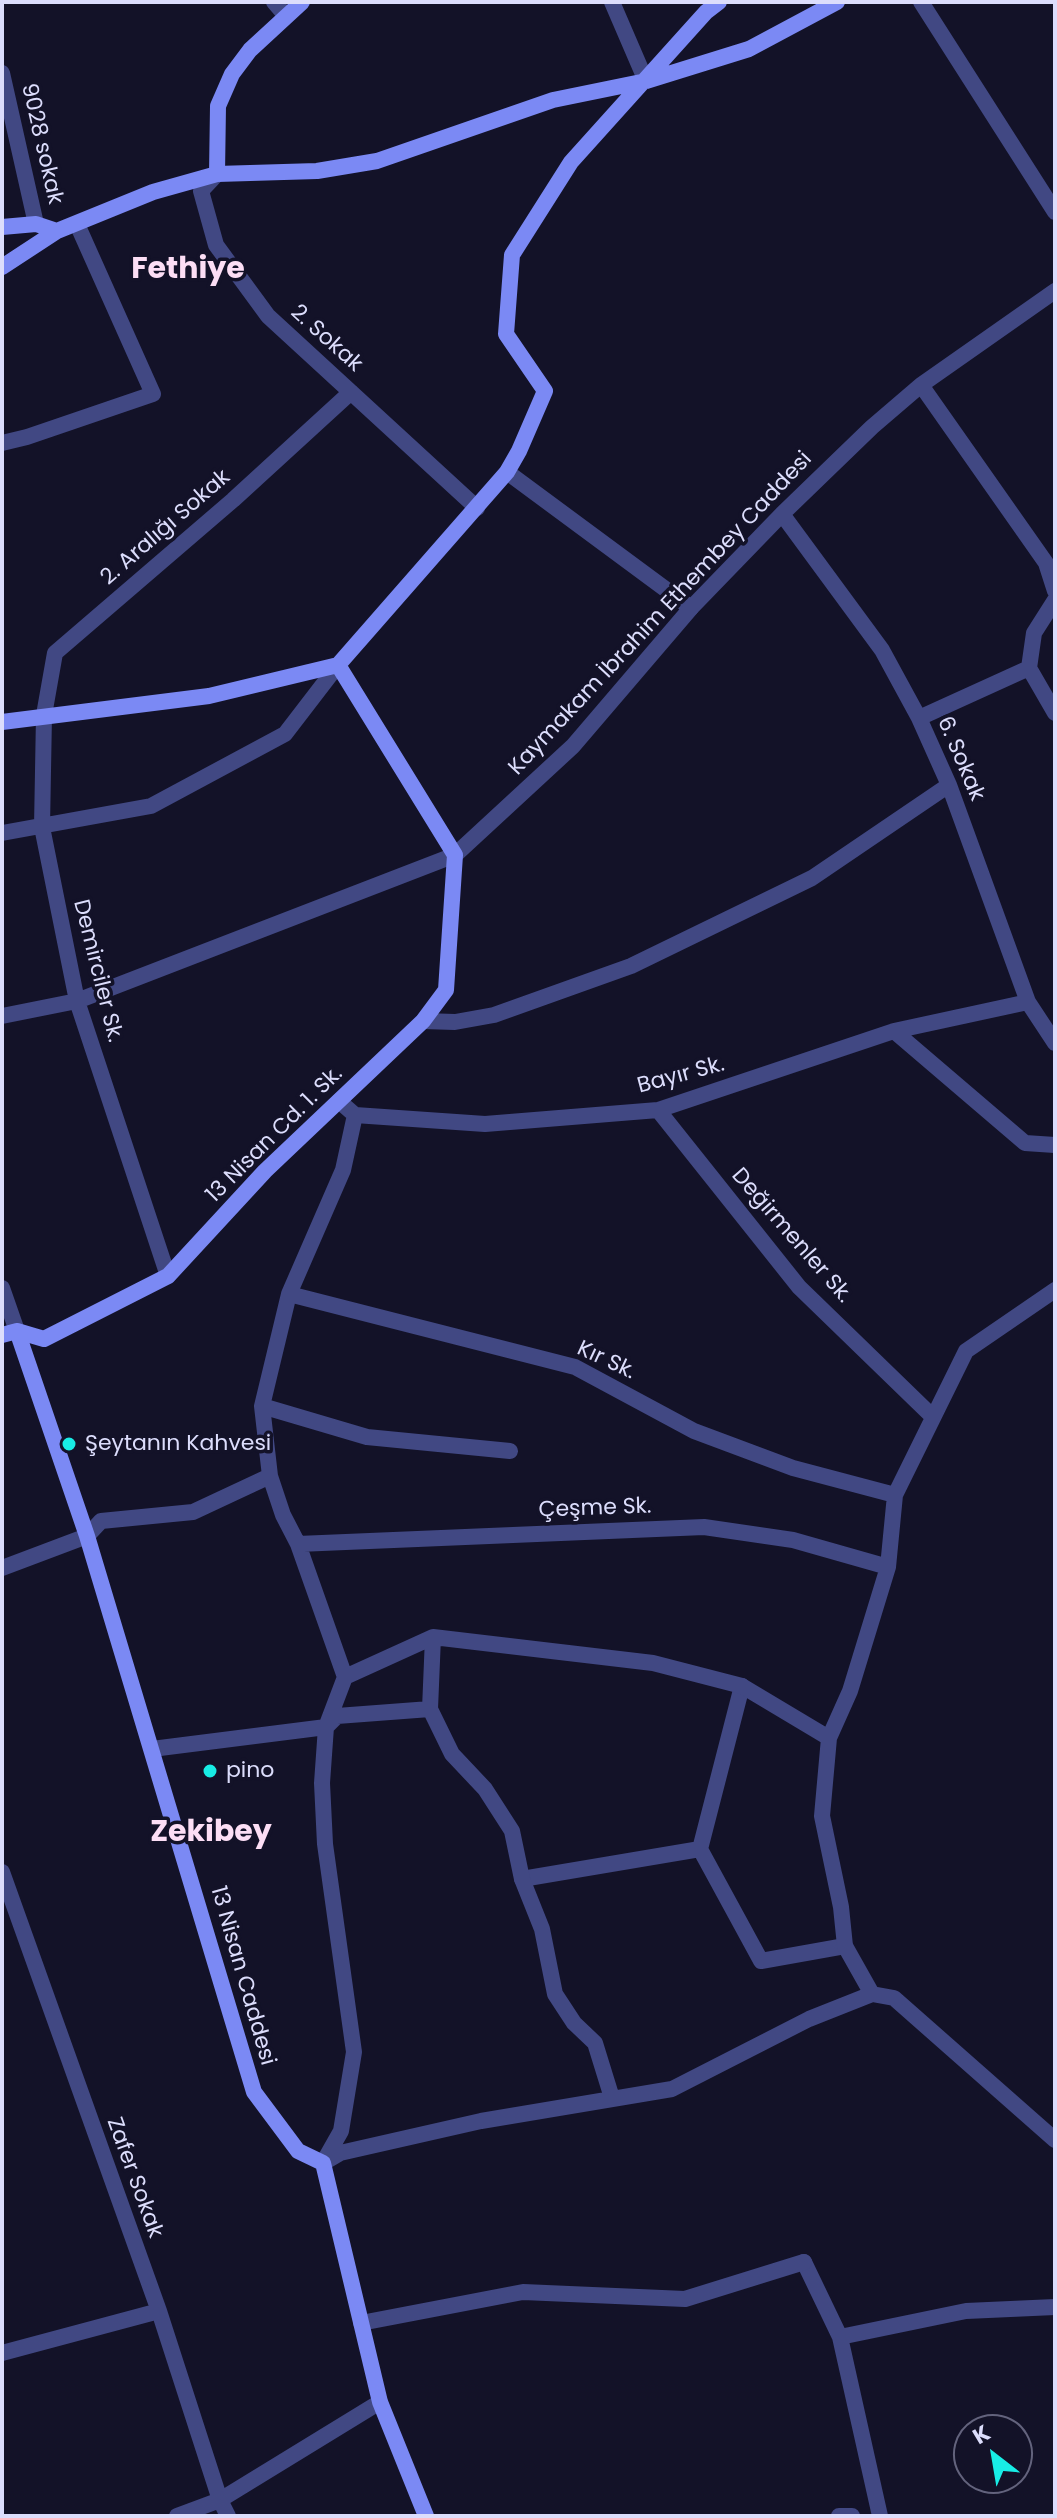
<!DOCTYPE html>
<html>
<head>
<meta charset="utf-8">
<style>
  body { margin:0 }
  #map { position:relative; width:1057px; height:2518px; overflow:hidden; background:#131228; font-family:Poppins,sans-serif }
  canvas { display:block }
  .frame { position:absolute; inset:0; border:4px solid #dcddfc; pointer-events:none }
  .north { position:absolute; left:953px; top:2414px; width:80px; height:80px; box-sizing:border-box; background:#131228; border:2px solid #63637d; border-radius:50%; rotate:329deg; font-size:22px; font-weight:700; line-height:32px; text-align:center; color:#dcddfc }
  .north::after { content:''; display:block; margin:auto; width:28px; height:36px; background:#18ece5; clip-path:polygon(50% 0,100% 100%,50% 72%,0 100%) }
</style>
</head>
<body>
<div id="map">
<canvas width="1057" height="2518"></canvas>
<div class="frame"></div>
<div class="north">K</div>
</div>
<script>
const g = document.querySelector('canvas').getContext('2d');
g.lineJoin = 'round';
const toPath = rows => new Path2D(rows.map(r => 'M' + r).join(''));
function trace(path, color, width, dash) { g.strokeStyle = color; g.lineWidth = width; g.lineCap = dash ? 'butt' : 'round'; g.setLineDash(dash || []); g.stroke(path); }
function drawText(font, color, halo, rows, align = 'center') {
  g.font = font + ' Poppins,sans-serif'; g.lineWidth = 7; g.setLineDash([]); g.textBaseline = 'middle'; g.strokeStyle = halo; g.fillStyle = color; for (const [text, x, y, turn = 0] of rows) {
    g.save(); g.translate(x, y); g.rotate((+turn || 0) * Math.PI / 180); g.textAlign = isNaN(turn) ? turn : align; if (halo) g.strokeText(text, 0, 0); g.fillText(text, 0, 0); g.restore();
  }
}
trace(toPath([
  [921,2,1055,212],
  [2,443,27,437,153,394,77,224],
  [507,472,691,608],
  [700,1849,742,1686],
  [522,1879,700,1849,761,1961,845,1946],
  [804,2262,840,2337,880,2516],
  [840,2337,966,2311,1055,2307]
]), '#414883', 16);
trace(toPath([
  [274,2,286,16],
  [612,2,646,81],
  [2,73,36,224],
  [217,174,201,191,216,245,268,316,477,508],
  [921,385,1046,563,1055,591],
  [782,514,882,650,919,718,949,785,1028,1002,1055,1043],
  [1029,668,1034,633,1055,600],
  [919,718,1029,668,1055,713],
  [2,833,151,806,285,734,338,665],
  [2,1016,77,1001,455,855,573,746,691,608,782,514,872,427,921,385,1055,291],
  [423,1021,455,1022,494,1015,631,966,812,878,949,785],
  [894,1031,1025,1143,1055,1145],
  [339,1101,355,1115,485,1124,658,1110,894,1031,1028,1002],
  [658,1110,799,1287,933,1417],
  [355,1115,343,1170,289,1294,262,1406,270,1476,283,1515,298,1544,345,1677,433,1637,430,1709,452,1754,485,1789,512,1831,522,1879,542,1929,555,1994,574,2023,595,2043,612,2098],
  [168,1276,77,1001,42,827,44,715,55,653,233,500,351,392],
  [2,1288,17,1331],
  [1055,1290,966,1351,895,1495,888,1567,850,1691,829,1738,822,1816,841,1907,845,1946,872,1994,894,1998,1055,2140],
  [289,1294,575,1367,694,1431,793,1468,895,1495],
  [262,1406,367,1437,510,1451],
  [298,1544,704,1527,793,1540,888,1567],
  [2,1568,87,1536,101,1521,193,1512,270,1476],
  [433,1637,653,1663,742,1686,829,1738],
  [152,1749,326,1727,337,1716,430,1709],
  [2,1872,159,2311,220,2500,228,2516],
  [324,2161,341,2131,354,2052,325,1844,322,1783,326,1727,345,1677],
  [323,2163,340,2153,481,2121,672,2089,809,2019,872,1994],
  [361,2323,523,2292,685,2299,804,2262],
  [2,2353,159,2311],
  [177,2516,220,2500,380,2402],
  [839,2516,852,2516]
]), '#414883', 16);
trace(toPath([
  [217,174,218,106,232,74,250,50,302,2],
  [2,227,36,224,57,231,153,192,217,174,317,171,377,161,553,100,646,81,749,49,837,2],
  [2,267,57,231],
  [2,722,209,696,338,665,507,472,519,451,545,391,506,334,512,255,571,162,706,12,719,2],
  [17,1331,87,1536,254,2092,298,2151,323,2163,380,2402,426,2516],
  [2,1335,17,1331,44,1339,168,1276,265,1171,423,1021,446,990,455,855,338,665]
]), '#7b89f4', 16);
for (const [x, y, r, color] of [
  [69,1444,8,"#18ece5"],
  [210,1771,8,"#18ece5"]
]) { const dot = new Path2D(); dot.arc(x, y, r, 0, 2 * Math.PI); g.fillStyle = color; g.fill(dot); trace(dot, '#131228', 3); }
drawText('22px', '#dcddfc', '#131228', [
  ["9028 sokak",41,144,77],
  ["2. Sokak",326,339,42],
  ["2. Aralığı Sokak",166,528,-41],
  ["Kaymakam İbrahim Ethembey Caddesi",661,614,-47],
  ["6. Sokak",960,759,67],
  ["Demirciler Sk.",97,971,76],
  ["Bayır Sk.",681,1076,-15],
  ["13 Nisan Cd. 1. Sk.",275,1135,-45],
  ["Değirmenler Sk.",791,1236,49],
  ["Kır Sk.",606,1361,25],
  ["Çeşme Sk.",595,1509,-2],
  ["13 Nisan Caddesi",242,1976,74],
  ["Zafer Sokak",134,2178,70]
]);
drawText('22px', '#dcddfc', '#131228', [
  ["Şeytanın Kahvesi",85,1444],
  ["pino",226,1771]
], 'left');
drawText('bold 30px', '#fcdef5', '#131228', [
  ["Fethiye",188,270],
  ["Zekibey",211,1833]
]);
</script>
</body>
</html>
